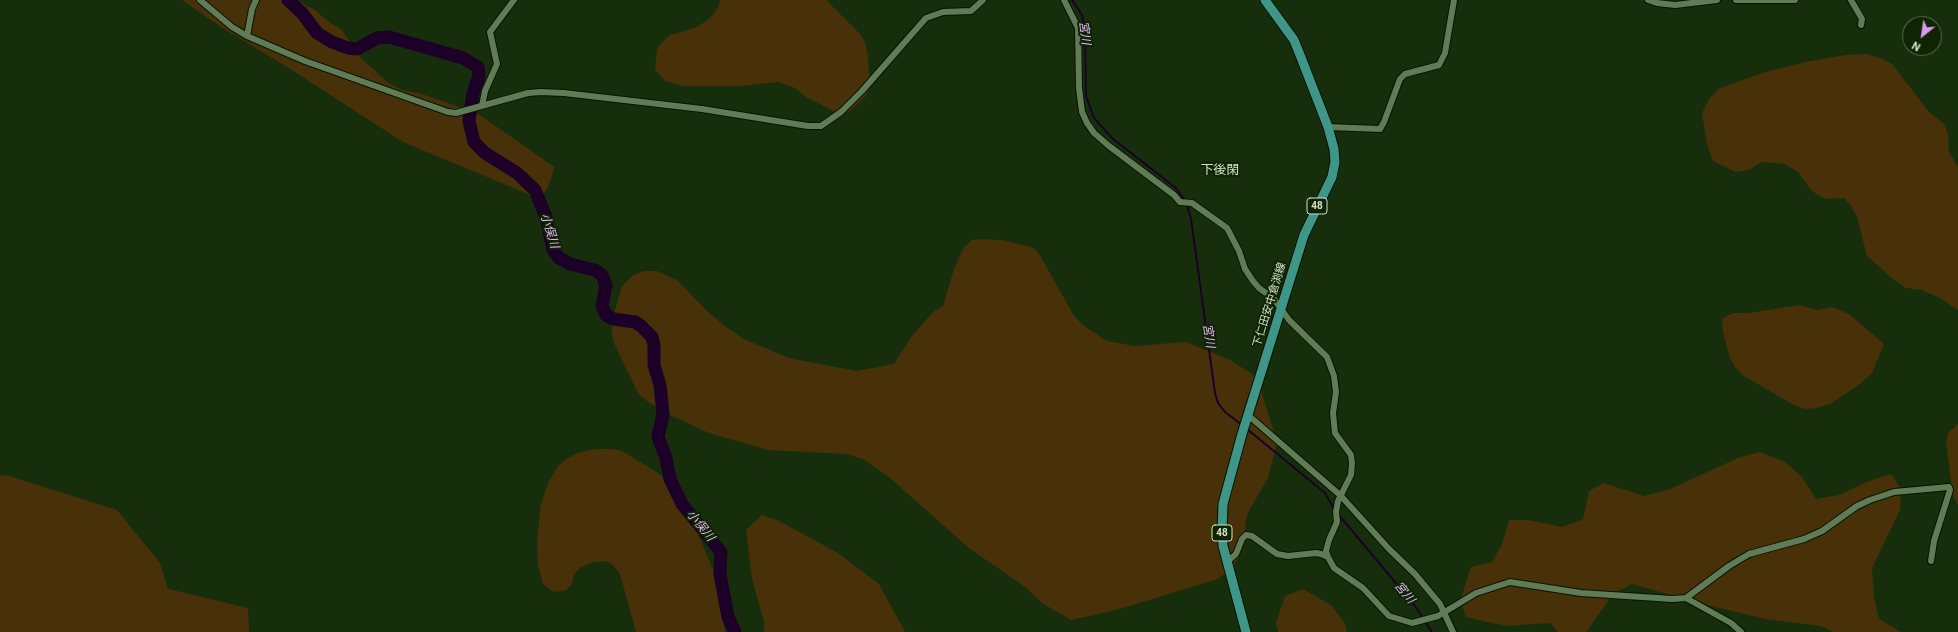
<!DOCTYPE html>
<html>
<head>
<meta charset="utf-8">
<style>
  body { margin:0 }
  #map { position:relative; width:1958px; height:632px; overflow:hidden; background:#172e0c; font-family:Roboto,sans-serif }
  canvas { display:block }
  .north { position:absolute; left:1902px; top:16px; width:40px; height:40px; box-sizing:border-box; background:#0e2403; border:1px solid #5c6f53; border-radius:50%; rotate:210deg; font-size:11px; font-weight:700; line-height:16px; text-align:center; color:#d1e0cc }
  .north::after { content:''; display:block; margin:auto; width:14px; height:18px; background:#dc99f4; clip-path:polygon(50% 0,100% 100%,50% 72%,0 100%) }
</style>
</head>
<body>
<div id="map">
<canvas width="1958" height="632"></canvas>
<div class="north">N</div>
</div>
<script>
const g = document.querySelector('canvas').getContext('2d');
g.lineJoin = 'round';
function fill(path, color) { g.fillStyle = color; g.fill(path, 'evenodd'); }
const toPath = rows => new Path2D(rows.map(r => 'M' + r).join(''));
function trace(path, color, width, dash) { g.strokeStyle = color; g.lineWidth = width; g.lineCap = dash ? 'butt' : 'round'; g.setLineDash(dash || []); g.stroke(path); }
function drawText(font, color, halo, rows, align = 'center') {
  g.font = font + ' Roboto,"Noto Sans JP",sans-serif'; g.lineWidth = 4; g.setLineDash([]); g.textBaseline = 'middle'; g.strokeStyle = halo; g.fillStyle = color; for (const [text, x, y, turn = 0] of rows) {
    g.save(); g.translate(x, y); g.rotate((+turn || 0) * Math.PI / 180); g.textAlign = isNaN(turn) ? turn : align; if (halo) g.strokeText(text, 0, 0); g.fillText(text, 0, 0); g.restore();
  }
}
fill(toPath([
  [182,0,296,0,315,10,329,22,342,30,359,56,387,82,402,90,419,93,477,113,550,164,554,167,553,173,547,189,542,195,535,197,403,142,284,65,224,29],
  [721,0,826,0,860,34,865,42,868,57,870,88,865,97,850,111,837,113,806,97,795,88,778,82,739,86,683,86,665,81,655,69,657,49,662,42,670,35,695,28,706,21,715,13],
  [1866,54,1883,59,1892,64,1929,112,1945,125,1948,135,1949,152,1958,167,1958,310,1940,298,1922,290,1906,288,1893,279,1867,256,1857,217,1851,206,1844,198,1826,199,1816,194,1808,186,1798,172,1785,164,1761,162,1749,170,1736,172,1713,161,1707,144,1702,113,1709,99,1718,89,1762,73,1806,62,1845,55],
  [982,239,1001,240,1032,247,1038,252,1074,316,1084,326,1107,341,1134,346,1186,342,1230,360,1252,374,1259,384,1277,442,1268,478,1247,514,1243,543,1238,559,1227,573,1215,580,1116,610,1071,620,1042,603,1025,587,969,548,890,478,863,459,846,454,768,450,709,433,672,416,651,404,639,395,613,341,611,324,622,286,632,276,643,271,657,271,678,281,708,312,726,327,744,339,789,358,856,371,894,364,912,336,933,312,943,306,954,269,964,247,972,240],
  [1800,305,1816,310,1832,307,1849,314,1884,344,1872,373,1860,384,1830,404,1816,408,1805,409,1794,405,1744,376,1735,367,1729,355,1722,327,1723,318,1733,313,1749,313],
  [1958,424,1958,505,1953,495,1946,443,1948,433],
  [596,449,612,449,622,451,655,471,669,482,680,499,696,529,719,584,725,632,636,632,620,574,613,565,606,561,594,562,581,567,574,574,572,584,565,591,554,592,543,584,538,564,537,542,541,504,548,483,558,466,568,458,580,452],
  [1760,452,1785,462,1802,477,1816,499,1839,495,1869,481,1891,474,1901,489,1900,510,1872,568,1874,598,1879,619,1901,632,1833,632,1821,626,1765,619,1695,602,1632,584,1613,594,1586,632,1558,632,1550,623,1506,626,1466,617,1460,601,1471,567,1492,562,1502,544,1509,520,1528,520,1562,527,1583,519,1589,491,1604,483,1644,496,1670,489,1740,457],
  [6,475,117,510,160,563,168,589,248,608,249,632,0,632,0,476],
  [762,515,779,521,838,553,879,584,905,632,764,632,764,622,752,579,746,530],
  [1303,589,1331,605,1345,623,1347,632,1278,632,1276,623,1285,596]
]), '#483108');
trace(toPath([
  [1072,0,1082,15,1085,31,1086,96,1094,118,1113,139,1176,188,1185,201],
  [1187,205,1191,219,1215,393,1218,403,1225,412,1242,425],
  [1247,429,1325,493,1334,509],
  [1338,514,1415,606,1432,632]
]), '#1d0027', 2);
trace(toPath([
  [288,0,302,13,317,33,332,42,348,48,357,49,377,38,389,37,463,58,478,67,479,76,473,93,469,121,474,142,485,153,517,173,535,190,546,217,553,250,559,258,570,264,595,270,602,275,606,285,602,306,606,315,613,319,635,322,641,326,652,337,654,345,654,365,660,385,663,414,658,437,666,458,670,479,682,504,721,552,720,574,728,617,735,632]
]), '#1d0027', 13);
const street = toPath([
  [200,0,232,27,247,36,305,61,448,112,456,113,528,93,541,92,564,93,702,109,808,126,821,126,841,112,862,91,926,18,943,12,971,11,983,0],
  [1064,0,1078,28,1079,88,1082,112,1087,123,1094,133,1109,146,1174,195,1180,202,1192,203,1227,228,1239,251,1245,269,1253,281,1259,288,1274,299,1289,320,1327,357,1334,376,1336,392,1333,413,1335,433,1351,455,1352,463,1351,475,1338,501,1336,512,1337,522,1329,540,1326,551,1328,557],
  [1648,0,1657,3,1675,5,1717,0],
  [1736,0,1795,0],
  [1851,0,1862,19,1861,25],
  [247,36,252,9,256,0],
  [482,106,485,91,497,64,490,32,514,0],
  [1328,127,1380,129,1384,122,1400,79,1405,74,1439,65,1445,53,1454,0],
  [1248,415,1340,495,1389,549,1415,574,1440,604,1453,632],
  [1228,561,1236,554,1242,539,1246,535,1252,536,1277,554,1288,556,1316,553,1321,554,1328,557,1334,568,1363,588,1389,616,1412,623,1438,616,1476,593,1510,582,1581,593,1672,599,1686,598,1731,623,1741,632],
  [1686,598,1729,566,1749,554,1804,539,1822,531,1857,506,1870,500,1894,492,1949,487,1950,490,1934,541,1931,561]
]);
const primary = toPath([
  [1246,632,1223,546,1222,532,1223,504,1242,434,1304,235,1332,177,1335,162,1334,149,1328,127,1302,60,1294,40,1265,0]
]);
trace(street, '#021600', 8);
trace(primary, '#021600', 11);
trace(street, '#607b55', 6);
trace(primary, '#3f9587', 9);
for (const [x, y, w] of [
  [1317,206,20],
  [1222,533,20]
]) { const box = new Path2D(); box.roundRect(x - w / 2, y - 8, w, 16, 3); g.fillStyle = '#0e2403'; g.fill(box); trace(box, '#d1e0cc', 1); }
drawText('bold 10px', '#d1e0cc', null, [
  ["48",1317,206],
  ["48",1222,533]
]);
drawText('11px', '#d1e0cc', '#0e2403', [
  ["下仁田安中倉渕線",1270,305,-73]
]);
drawText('italic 12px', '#eab6fd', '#0e2403', [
  ["宮川",1084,33,83],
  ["小俣川",549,231,73],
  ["宮川",1208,336,81],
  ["小俣川",700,526,51],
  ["宮川",1404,593,50]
]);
drawText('13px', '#d1e0cc', '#0e2403', [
  ["下後閑",1220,171]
]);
</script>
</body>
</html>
